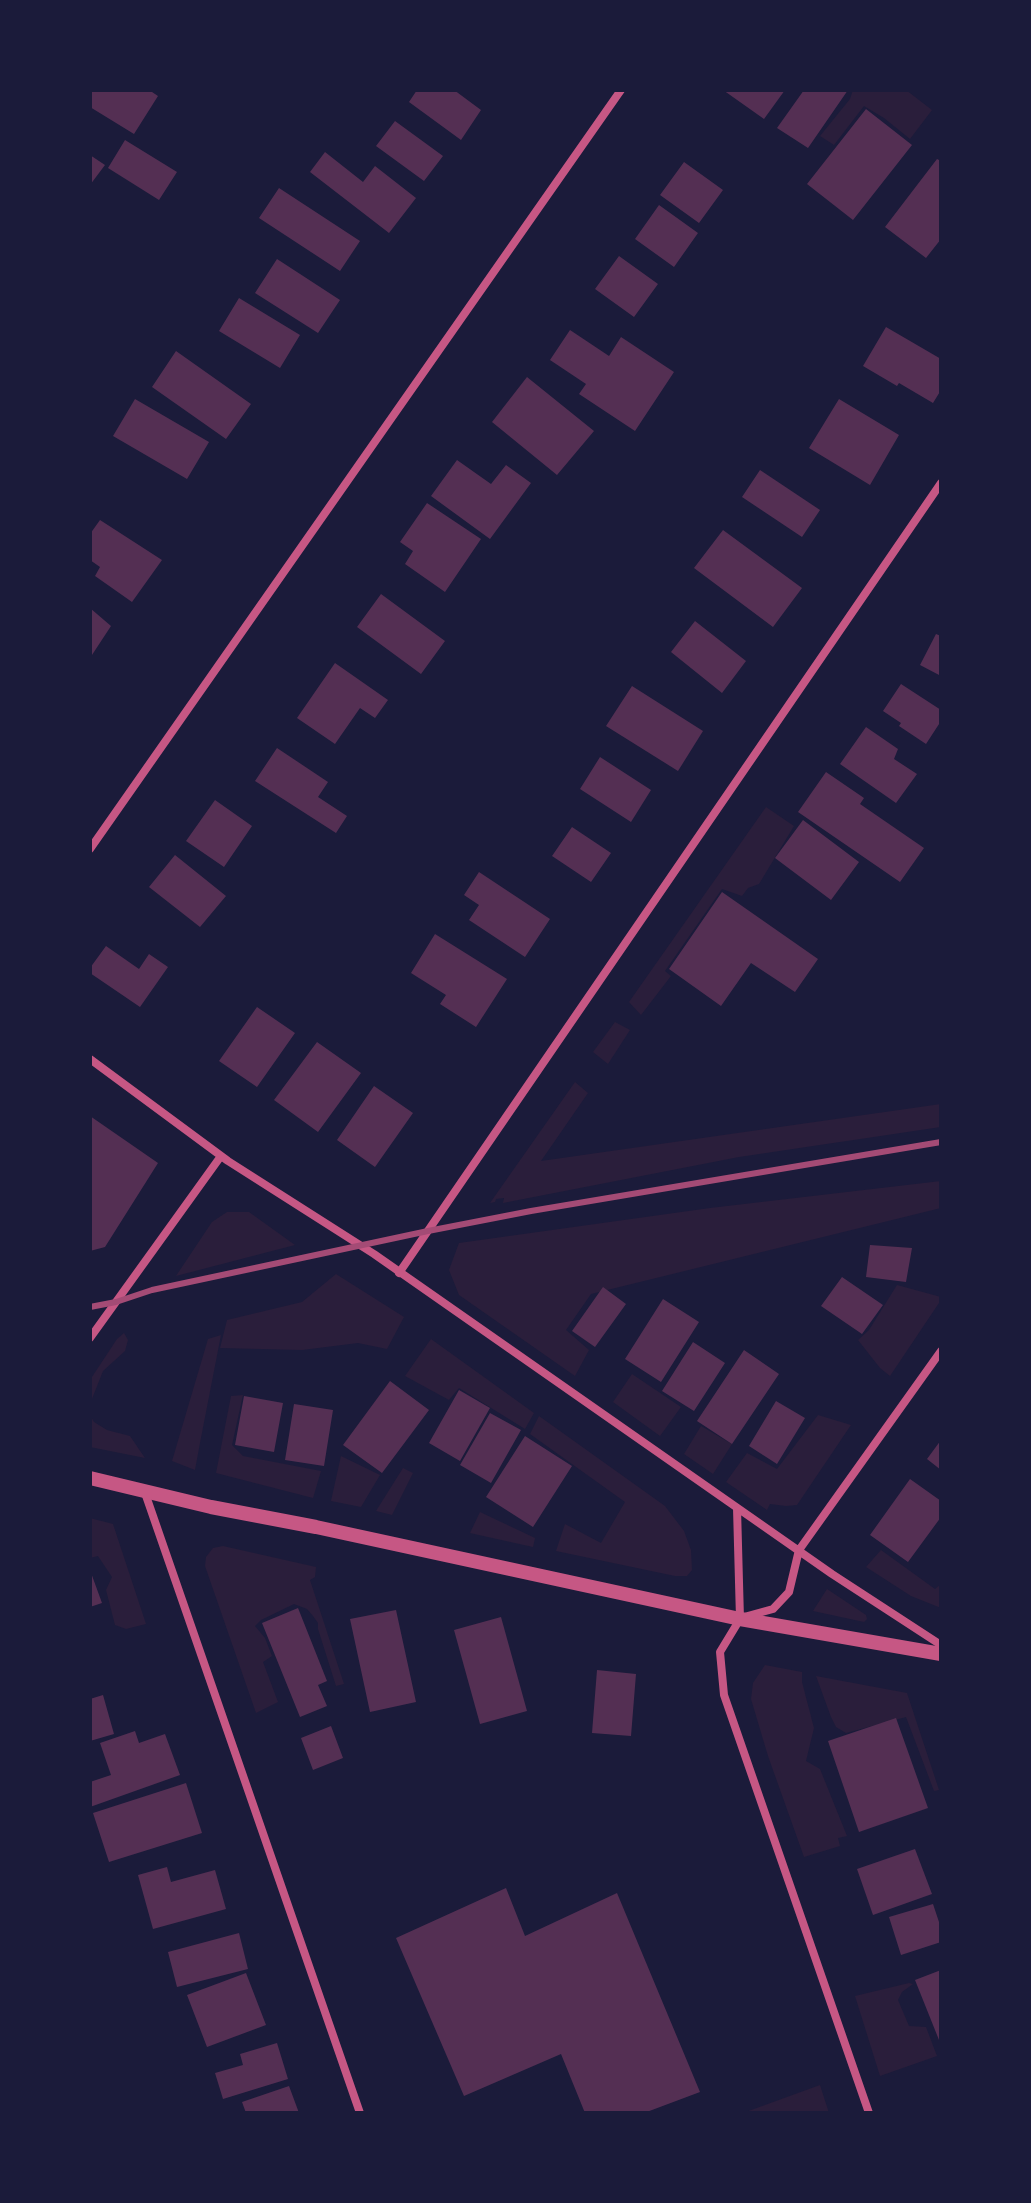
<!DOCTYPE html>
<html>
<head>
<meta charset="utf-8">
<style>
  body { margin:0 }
  #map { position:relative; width:1031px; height:2203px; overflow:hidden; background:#1b1b3a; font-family:"Times New Roman",serif }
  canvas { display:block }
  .frame { position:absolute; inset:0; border:92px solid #1b1b3a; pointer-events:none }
</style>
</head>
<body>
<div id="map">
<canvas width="1031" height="2203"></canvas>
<div class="frame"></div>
</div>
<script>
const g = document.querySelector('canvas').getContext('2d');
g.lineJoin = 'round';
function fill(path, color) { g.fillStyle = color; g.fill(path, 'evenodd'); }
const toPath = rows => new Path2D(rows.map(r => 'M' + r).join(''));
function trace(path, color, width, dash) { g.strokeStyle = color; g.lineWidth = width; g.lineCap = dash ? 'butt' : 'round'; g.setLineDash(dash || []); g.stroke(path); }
fill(toPath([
  [853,90,906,90,932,110,910,139,884,118,864,106,834,145,820,136,850,99],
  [766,807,794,826,759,884,748,888,742,896,722,889,665,971,671,976,641,1015,629,1002],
  [615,1022,630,1030,608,1064,593,1052],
  [575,1082,588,1093,541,1161,941,1104,941,1127,739,1157,503,1203,504,1198,496,1199,495,1202,490,1203],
  [941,1181,941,1208,591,1294,566,1330,589,1350,575,1376,459,1295,449,1270,459,1243,710,1208],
  [227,1212,249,1212,295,1245,176,1276,212,1222],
  [336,1274,404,1317,387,1349,358,1343,302,1350,220,1348,227,1320,302,1302],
  [897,1285,941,1297,941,1300,890,1376,880,1368,858,1340,869,1330],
  [124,1333,128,1340,125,1351,103,1371,90,1404,90,1380,117,1339],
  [221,1335,200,1443,195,1470,172,1461,208,1339],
  [431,1339,534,1413,525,1429,459,1388,449,1400,405,1376],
  [632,1374,681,1407,660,1436,613,1402],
  [243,1395,232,1445,243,1456,321,1471,313,1498,216,1473,231,1396],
  [90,1415,94,1422,107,1430,130,1436,145,1458,90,1447],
  [818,1415,851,1425,797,1505,786,1506,770,1504,767,1510,726,1482,747,1453,777,1469],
  [539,1416,665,1506,684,1531,691,1550,692,1570,687,1576,675,1576,556,1551,565,1524,601,1543,625,1502,530,1434],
  [701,1426,732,1444,713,1474,684,1454],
  [341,1456,380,1475,361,1507,331,1501],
  [403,1468,413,1473,392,1515,376,1511],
  [480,1512,535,1538,533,1547,470,1533],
  [90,1518,113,1524,146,1624,126,1629,115,1625,106,1590,112,1577,98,1556,90,1558],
  [223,1546,316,1567,315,1577,310,1580,344,1684,336,1686,318,1629,318,1623,313,1616,307,1609,294,1604,261,1620,255,1626,265,1638,272,1656,263,1662,278,1702,256,1713,205,1566,206,1557,213,1548],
  [881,1550,935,1589,941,1584,941,1608,911,1596,866,1567],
  [827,1589,866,1615,867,1619,864,1622,813,1611],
  [765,1665,802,1672,802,1682,814,1728,806,1761,820,1769,847,1836,838,1838,840,1846,804,1857,768,1756,751,1699,753,1683],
  [816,1676,907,1693,939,1790,934,1791,906,1717,846,1733,836,1727,831,1717],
  [909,1983,913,1984,902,1992,898,2000,909,2026,926,2027,937,2056,880,2076,855,1996],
  [820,2085,829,2113,743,2113]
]), '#2a1e3b');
fill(toPath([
  [90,90,149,90,158,96,134,134,90,107],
  [417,90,454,90,481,110,461,140,409,102],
  [723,90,785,90,764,119],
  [804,90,848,90,808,148,777,128],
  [866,109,912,145,853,220,807,184],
  [395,121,443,156,424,181,376,146],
  [125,140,177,172,159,200,108,168],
  [325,152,363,182,375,166,416,198,389,233,310,172],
  [90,155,105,165,90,185],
  [937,159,941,161,941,239,926,258,885,227],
  [684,162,723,190,699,223,660,195],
  [279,188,360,241,340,271,259,218],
  [659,205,698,233,674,267,635,239],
  [619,256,658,284,634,317,595,289],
  [277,259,340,300,318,333,255,293],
  [239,298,300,335,280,368,219,331],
  [886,327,941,359,941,390,933,403,899,383,897,386,863,366],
  [570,330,609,356,621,337,674,372,635,431,579,394,586,384,550,360],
  [176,351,251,404,226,439,152,387],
  [527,377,594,431,557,475,492,422],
  [135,399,209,442,187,479,113,436],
  [839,399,899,435,870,485,809,448],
  [457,460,491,484,506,465,531,483,490,539,431,496],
  [760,470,820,510,802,537,742,497],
  [427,503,481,539,445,592,405,564,413,551,400,542],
  [100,520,162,560,132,602,95,576,100,567,90,560,90,534],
  [723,530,802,588,773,627,694,568],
  [381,594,445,641,421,674,357,627],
  [90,608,111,626,90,658],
  [695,621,746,661,722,693,671,652],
  [936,634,941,636,941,676,920,665],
  [335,663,388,700,375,718,360,708,335,744,297,718],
  [901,684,941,710,941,721,926,744,899,726,901,723,883,711],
  [632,686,703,731,678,771,606,726],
  [866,727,898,749,894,759,917,774,896,803,840,764],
  [277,748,328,782,318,797,347,816,336,833,255,781],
  [600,757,651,790,631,822,580,789],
  [826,772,864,798,860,804,924,848,900,882,798,812],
  [215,800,252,826,224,867,186,841],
  [803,820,859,862,831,900,775,858],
  [572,827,611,853,591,882,552,856],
  [175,855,226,896,200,927,149,887],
  [479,872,550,919,525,957,469,920,479,905,464,895],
  [722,892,818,959,795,992,751,963,721,1006,669,969],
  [435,934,507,979,476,1027,440,1004,446,995,411,973],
  [106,946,139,969,149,954,168,967,140,1007,90,973,90,968],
  [257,1007,295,1033,257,1087,219,1061],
  [317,1042,361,1073,318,1132,274,1100],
  [374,1086,413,1113,375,1167,337,1140],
  [90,1116,158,1163,105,1247,90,1251],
  [870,1245,912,1248,906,1282,866,1277],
  [842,1277,883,1305,862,1334,821,1306],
  [603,1287,626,1304,595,1347,572,1331],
  [663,1299,699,1322,661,1382,625,1359],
  [693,1342,725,1363,694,1411,662,1391],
  [744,1350,779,1374,732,1444,697,1421],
  [390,1381,429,1410,382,1473,343,1445],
  [459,1390,490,1408,460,1461,429,1443],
  [244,1396,283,1403,274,1452,235,1445],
  [776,1401,805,1418,777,1464,749,1446],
  [294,1404,333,1410,324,1466,285,1460],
  [490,1413,521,1430,491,1483,460,1465],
  [525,1436,572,1466,533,1527,486,1497],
  [941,1440,941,1470,927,1459],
  [910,1479,941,1501,941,1517,908,1562,870,1535],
  [90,1570,102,1603,90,1607],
  [298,1608,327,1681,318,1685,327,1706,300,1717,262,1623],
  [396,1610,416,1702,370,1712,350,1619],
  [501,1617,527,1711,480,1724,454,1630],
  [597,1670,636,1674,631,1736,592,1733],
  [103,1695,114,1734,90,1741,90,1699],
  [896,1718,928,1808,859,1832,828,1741],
  [331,1726,343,1758,313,1770,301,1738],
  [135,1731,139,1743,165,1734,180,1775,90,1807,90,1782,111,1775,100,1743],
  [186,1783,202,1833,109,1862,93,1813],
  [915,1849,932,1894,873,1915,857,1869],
  [167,1867,171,1882,215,1870,226,1909,153,1929,138,1875],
  [506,1888,525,1936,617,1893,700,2092,644,2113,585,2113,561,2054,464,2096,396,1938],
  [933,1904,941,1928,941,1942,901,1955,889,1917],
  [239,1933,248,1969,177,1987,168,1952],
  [941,1970,941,2045,915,1980],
  [246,1973,266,2025,207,2047,187,1995],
  [277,2043,288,2079,223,2099,215,2073,243,2065,240,2054],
  [289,2086,299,2113,246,2113,242,2102]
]), '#542f53');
trace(toPath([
  [90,849,621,90],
  [90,1059,228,1161,374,1254,832,1574,941,1645],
  [399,1273,941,483],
  [90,1338,221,1156],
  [144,1490,360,2113],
  [737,1508,740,1619,720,1652,724,1695,869,2113],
  [744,1617,773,1609,789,1592,799,1550,941,1351]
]), '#c65784', 8);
trace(toPath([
  [90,1478,211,1507,316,1527,740,1619,941,1654]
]), '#c65784', 14);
trace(toPath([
  [90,1307,116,1302,152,1290,428,1231,531,1211,941,1142]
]), '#a44b75', 6);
</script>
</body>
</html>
